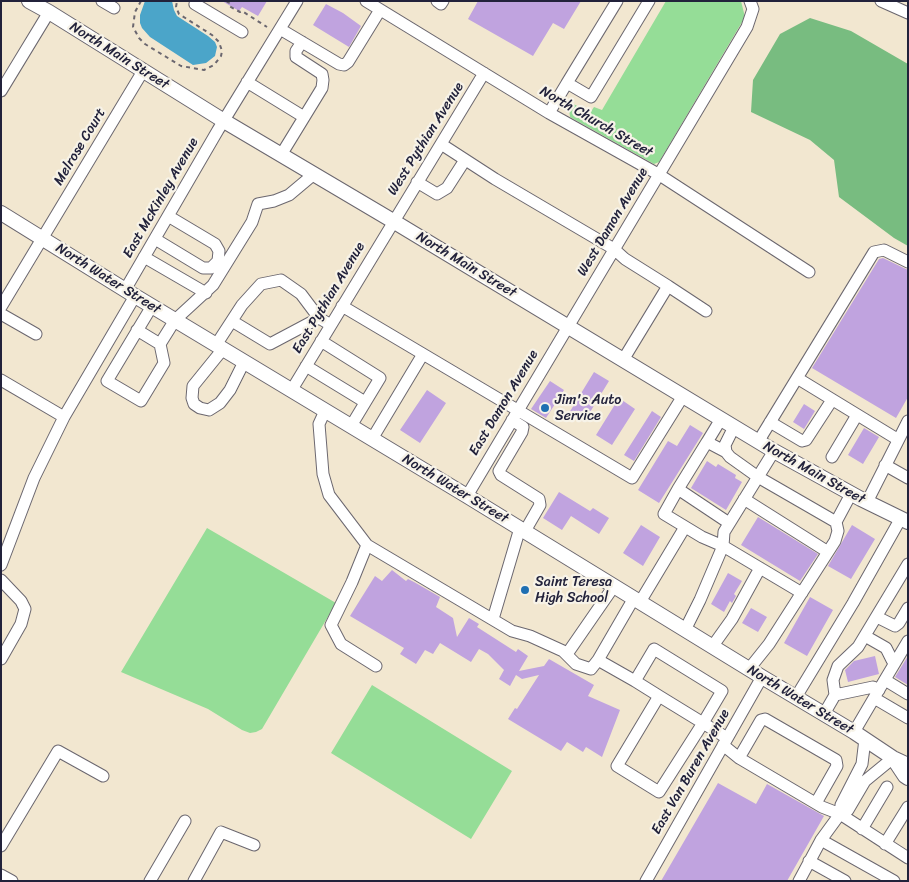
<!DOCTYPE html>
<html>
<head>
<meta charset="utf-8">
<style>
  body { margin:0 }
  #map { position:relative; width:909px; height:882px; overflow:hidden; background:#f2e7d0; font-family:Sriracha,sans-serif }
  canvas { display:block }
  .frame { position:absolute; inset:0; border:2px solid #22223b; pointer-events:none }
</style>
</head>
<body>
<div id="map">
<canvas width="909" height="882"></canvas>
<div class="frame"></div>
</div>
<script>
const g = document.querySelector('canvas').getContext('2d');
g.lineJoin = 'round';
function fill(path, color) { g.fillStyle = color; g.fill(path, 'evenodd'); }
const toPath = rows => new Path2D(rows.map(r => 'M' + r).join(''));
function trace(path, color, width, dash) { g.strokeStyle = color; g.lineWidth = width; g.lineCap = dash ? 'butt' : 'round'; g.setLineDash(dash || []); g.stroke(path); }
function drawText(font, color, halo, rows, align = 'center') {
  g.font = font + ' Sriracha,sans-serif'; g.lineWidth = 4.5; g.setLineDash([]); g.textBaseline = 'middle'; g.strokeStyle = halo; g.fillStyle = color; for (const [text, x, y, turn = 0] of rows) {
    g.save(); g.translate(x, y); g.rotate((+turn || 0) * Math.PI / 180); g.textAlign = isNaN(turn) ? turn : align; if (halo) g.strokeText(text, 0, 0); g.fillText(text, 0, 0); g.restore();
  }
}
fill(toPath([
  [666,1,741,1,745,17,659,162,654,164,570,117,568,101,590,113,594,107,602,110],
  [207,528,336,603,262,729,256,732,250,733,242,730,208,709,121,672],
  [372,685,512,771,471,839,331,753]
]), '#95dd97');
fill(toPath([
  [810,18,851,31,908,64,908,246,894,238,839,197,834,160,810,140,751,112,753,80,780,34]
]), '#78bc80');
fill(toPath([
  [145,1,172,1,174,10,177,16,208,36,215,42,217,47,215,56,206,63,193,65,150,37,142,28,140,23,140,15]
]), '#4ba5c9');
fill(toPath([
  [222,1,267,1,258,16,242,7,239,11],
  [478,1,581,1,564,29,553,23,533,56,468,19],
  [326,4,343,13,361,26,349,47,313,25],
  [883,258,908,270,908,397,896,418,812,368,879,259],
  [594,372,609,381,584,422,569,413],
  [550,381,564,390,546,418,531,409],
  [427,390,446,403,420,443,400,430],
  [619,398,635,409,612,445,596,435],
  [804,404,815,411,804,429,793,422],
  [652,411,661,417,634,461,624,455],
  [690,425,703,433,659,503,638,490,668,441,677,446],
  [864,428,879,437,863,464,848,455],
  [707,461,716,467,718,464,736,475,735,478,742,482,726,510,691,488],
  [559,492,590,511,593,508,609,518,599,534,571,516,562,530,543,518],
  [758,517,818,554,800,581,741,545],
  [641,525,660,537,643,566,623,553],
  [852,525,875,539,851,579,828,566],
  [392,570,406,581,408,579,414,582,440,597,436,607,453,618,457,637,469,618,479,624,477,627,516,652,518,649,528,656,519,671,544,666,549,659,594,685,588,696,620,710,602,757,586,747,583,752,567,742,561,751,508,719,515,708,517,709,539,675,522,679,516,675,510,686,499,679,504,670,488,654,479,649,471,662,440,643,433,654,425,650,416,664,400,654,404,648,350,616,375,576,382,581],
  [728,573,742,581,734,594,736,596,732,603,730,601,724,612,711,604],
  [810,597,833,610,807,656,784,643],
  [751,608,767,617,758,632,742,623],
  [875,656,879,674,848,682,845,670,854,661],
  [908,656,908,685,895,677],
  [718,783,756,804,767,784,824,816,787,881,661,881]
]), '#c0a3df');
const minor = toPath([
  [102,1,114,8],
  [196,1,195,4,242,32],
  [366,1,549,113,658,174,809,272],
  [437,1,441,4,443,1],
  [617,1,567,83,591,97,649,1],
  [881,1,908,13],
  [280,29,339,64,344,65,348,62,380,10],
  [247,82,304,117],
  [1,91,49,12],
  [549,113,567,83],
  [441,144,495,179,614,249,625,259,668,286,623,360],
  [281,155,322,88,323,80,322,74,296,57,296,51,302,42],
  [417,182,437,194,447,188,465,160],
  [155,239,203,268,211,268,218,261,219,251,215,244,168,216],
  [144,257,206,293],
  [668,286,706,311],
  [125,290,218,130,297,1],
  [152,306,107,381,141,401,164,363,160,344,175,320,213,285,252,222,258,204,274,201,289,195,314,174],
  [342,306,632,478,683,396],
  [1,307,143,71],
  [1,314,36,334],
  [232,321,270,344,319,318],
  [137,330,160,344],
  [321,341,380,378,351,426],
  [216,345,242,305,261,284,281,280,301,294,319,318,331,325],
  [223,349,193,386,192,398,194,404,200,408,209,410,220,403,230,390,244,362],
  [306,366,365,402],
  [797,378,897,439],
  [1,380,64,417,135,296],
  [291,391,484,73],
  [325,411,319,424,323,474,329,495,367,545,512,631,530,636,563,651,576,664,591,669,598,660,635,681],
  [721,419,707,442,726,452],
  [512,420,523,427,522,432,499,471,501,475,539,499,540,505,525,531],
  [770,422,802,441,806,440,832,400],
  [734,427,725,445,726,452,730,457,758,477,836,522],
  [372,439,423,354],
  [758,442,874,252,884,250,908,262],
  [832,457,857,415],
  [885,465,908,478],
  [678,489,707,442],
  [467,496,747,27,753,9,750,1],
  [744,499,828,552],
  [867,502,908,421],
  [729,523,678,489,664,514,702,537,723,546,802,593],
  [367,545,352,582,331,625,341,644,376,666],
  [1,565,34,478,64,417],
  [1,580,21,601,25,609,21,624,1,659],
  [640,602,685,527],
  [877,617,895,626,899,623,908,608],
  [493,619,520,528],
  [685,630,700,600,723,546,724,532,774,451],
  [865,636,886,648,892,660,895,662],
  [712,647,732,619,760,568],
  [567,654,614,586],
  [598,660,634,598],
  [749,669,769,644,835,541,838,531,836,522,851,494],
  [885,680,908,694],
  [835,695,873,687,879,690],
  [659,696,703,723,722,691,654,649,635,681,659,696,617,766,659,792,703,723,727,738],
  [796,697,853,603,901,518],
  [874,698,908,641],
  [824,714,835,695,833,680,838,666,858,647,908,564],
  [854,732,874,698,908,718],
  [723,745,739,758,822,807,840,814,908,858],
  [739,758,761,720,765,719,836,760,837,766,816,803],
  [840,814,841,805,862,764,865,739],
  [862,829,887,787],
  [821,840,894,881],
  [885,844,908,807],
  [1,846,58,751,103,776],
  [809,861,845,881],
  [1,875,12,881],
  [150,881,185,821],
  [194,881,221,832,254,845],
  [646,881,762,677],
  [799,881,821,840,840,814,848,810,865,781,893,758]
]);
const major = toPath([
  [29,1,49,12,224,121,393,221,774,451,861,499,908,522],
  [1,213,135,296,467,496,762,677,854,732,893,758,908,765],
  [893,758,905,776,908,778]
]);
trace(minor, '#6b676f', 13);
trace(major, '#6b676f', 16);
trace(toPath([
  [141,1,135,12,133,27,139,38,145,44,181,66,204,70,214,65,221,56,222,51,219,42,212,35,179,14,176,7,177,1],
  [226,1,229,3,229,6,240,12,242,11,267,27]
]), '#6b676f', 2, [4, 4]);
trace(minor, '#fff', 11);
trace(major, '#fff', 14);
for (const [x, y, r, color] of [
  [545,408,5,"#1f6fb2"],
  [525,590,5,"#1f6fb2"]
]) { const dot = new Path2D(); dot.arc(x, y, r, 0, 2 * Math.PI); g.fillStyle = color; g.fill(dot); trace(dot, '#f7f3e8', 2); }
drawText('14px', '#22223b', '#f7f3e8', [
  ["North Main Street",119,56,32],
  ["North Church Street",596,122,30],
  ["West Pythian Avenue",426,139,-58],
  ["Melrose Court",80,147,-59],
  ["East McKinley Avenue",161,198,-60],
  ["West Damon Avenue",613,222,-59],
  ["North Main Street",466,265,31],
  ["North Water Street",108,279,32],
  ["East Pythian Avenue",329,298,-59],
  ["East Damon Avenue",504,403,-59],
  ["North Main Street",814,473,29],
  ["North Water Street",455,489,31],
  ["North Water Street",800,700,31],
  ["East Van Buren Avenue",691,772,-60]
]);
drawText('14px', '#22223b', '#f7f3e8', [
  ["Jim's Auto",555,400],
  ["Service",555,416],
  ["Saint Teresa",535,582],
  ["High School",535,598]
], 'left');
</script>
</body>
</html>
